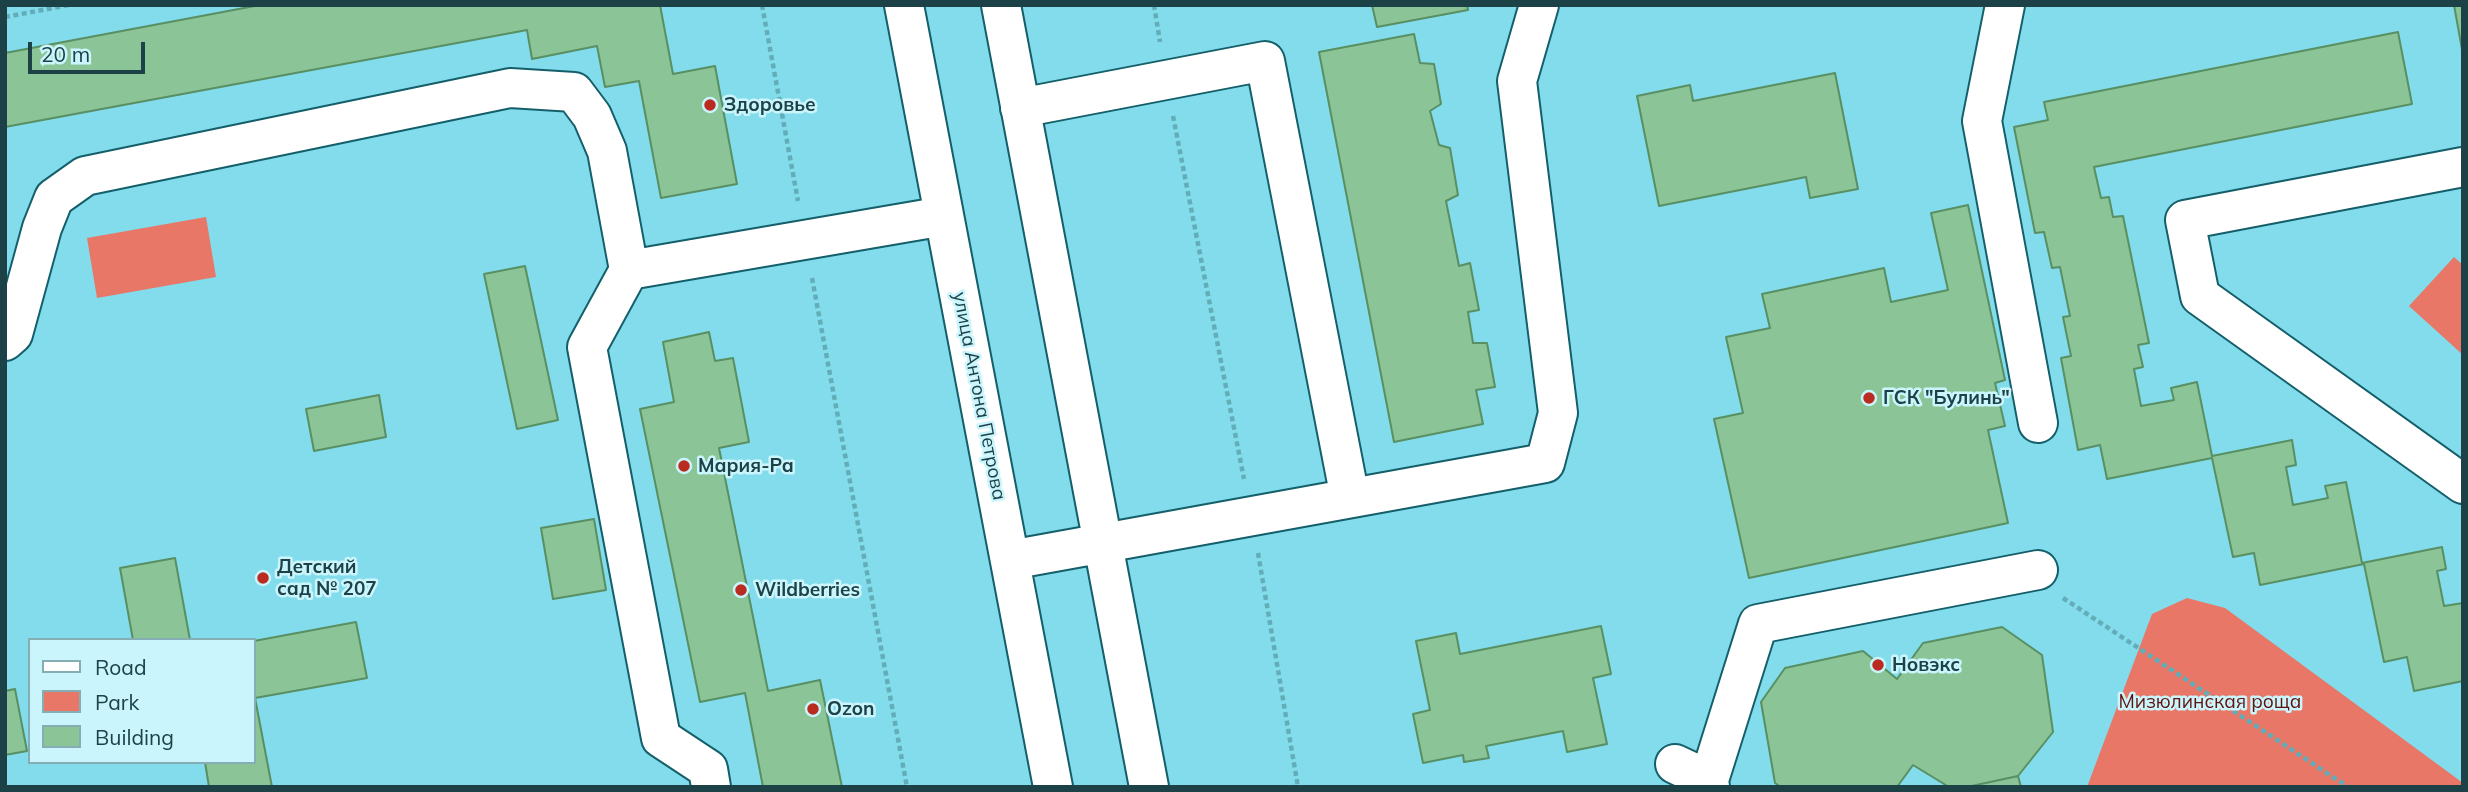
<!DOCTYPE html>
<html>
<head>
<meta charset="utf-8">
<style>
  body { margin:0 }
  #map { position:relative; width:2468px; height:792px; overflow:hidden; background:#82dceb; font-family:Mulish,sans-serif }
  canvas { display:block }
  .frame { position:absolute; inset:0; border:7px solid #1c4248; pointer-events:none }
  .legend { position:absolute; left:28px; top:638px; width:228px; height:126px; box-sizing:border-box; background:#cbf5fc; border:2px solid #85adb4; margin:0; padding:9px 12px; list-style:none; font-size:21px; color:#1c4248 }
  .legend li { display:flex; align-items:center; gap:14px; height:35px }
  .legend b { width:35px; border:2px solid #85adb4 }
  .scale { position:absolute; left:28px; top:42px; width:117px; height:32px; box-sizing:border-box; border:4px solid #1c4248; border-top:0; padding-left:9px; font-size:21px; line-height:24px; white-space:nowrap; color:#1c4248; -webkit-text-stroke:5px #cbf5fc; paint-order:stroke }
</style>
</head>
<body>
<div id="map">
<canvas width="2468" height="792"></canvas>
<div class="frame"></div>
<ul class="legend">
<li><b style="height:9px;background:#fff"></b>Road</li>
<li><b style="height:19px;background:#e87767"></b>Park</li>
<li><b style="height:19px;background:#8bc496"></b>Building</li>
</ul>
<div class="scale">20 m</div>
</div>
<script>
const g = document.querySelector('canvas').getContext('2d');
g.lineJoin = 'round';
function fill(path, color) { g.fillStyle = color; g.fill(path, 'evenodd'); }
const toPath = rows => new Path2D(rows.map(r => 'M' + r).join(''));
function trace(path, color, width, dash) { g.strokeStyle = color; g.lineWidth = width; g.lineCap = dash ? 'butt' : 'round'; g.setLineDash(dash || []); g.stroke(path); }
function drawText(font, color, halo, rows, align = 'center') {
  g.font = font + ' Mulish,sans-serif'; g.lineWidth = 5; g.setLineDash([]); g.textBaseline = 'middle'; g.strokeStyle = halo; g.fillStyle = color; for (const [text, x, y, turn = 0] of rows) {
    g.save(); g.translate(x, y); g.rotate((+turn || 0) * Math.PI / 180); g.textAlign = isNaN(turn) ? turn : align; if (halo) g.strokeText(text, 0, 0); g.fillText(text, 0, 0); g.restore();
  }
}
fill(toPath([
  [206,217,216,277,97,298,87,238],
  [2454,257,2463,265,2463,355,2409,306],
  [2187,598,2225,608,2463,783,2463,787,2087,787,2152,614]
]), '#e87767');
const building = toPath([
  [260,5,660,5,673,74,715,66,737,184,661,198,639,81,605,87,597,46,532,59,527,30,5,127,5,53,260,5],
  [1372,5,1467,5,1468,10,1377,27,1372,5],
  [2454,5,2463,5,2463,55,2454,5],
  [2398,32,2412,104,2094,167,2101,198,2109,197,2113,217,2123,216,2149,343,2138,345,2143,367,2134,369,2141,406,2174,400,2171,388,2197,382,2212,456,2292,440,2296,465,2286,467,2293,505,2328,498,2325,486,2346,482,2362,563,2442,547,2446,569,2437,571,2444,606,2463,603,2463,681,2414,691,2407,657,2384,662,2364,564,2260,585,2254,553,2233,557,2212,458,2107,479,2100,445,2078,450,2061,358,2071,356,2063,317,2070,316,2060,267,2052,268,2044,232,2035,233,2014,127,2048,120,2044,102,2398,32],
  [1414,34,1420,63,1434,64,1441,104,1430,111,1439,145,1450,148,1458,195,1446,201,1459,266,1470,263,1479,310,1468,312,1473,343,1487,343,1495,387,1476,390,1483,424,1394,442,1319,52,1414,34],
  [1835,73,1858,189,1810,198,1806,177,1659,206,1637,96,1690,85,1693,101,1835,73],
  [1968,205,2005,380,1995,383,2005,426,1988,430,2008,523,1749,578,1714,419,1743,413,1726,337,1770,328,1762,294,1884,268,1891,302,1948,290,1931,213,1968,205],
  [525,266,558,420,517,429,484,274,525,266],
  [709,332,715,361,733,358,749,442,719,448,768,691,820,680,842,787,763,787,745,693,700,702,640,409,674,402,663,342,709,332],
  [379,395,386,437,314,451,306,409,379,395],
  [594,519,606,590,553,599,541,528,594,519],
  [175,558,190,640,133,640,120,568,175,558],
  [356,622,367,678,255,698,272,787,209,787,205,762,254,762,254,641,356,622],
  [1601,626,1611,674,1593,678,1607,744,1567,752,1563,731,1486,746,1489,758,1464,762,1463,755,1423,763,1413,714,1430,710,1416,641,1456,633,1460,654,1601,626],
  [2002,627,2042,655,2053,732,2018,776,1967,787,1949,787,1913,765,1897,787,1781,787,1775,783,1761,702,1785,668,1863,651,1897,679,1923,643,2002,627],
  [15,689,27,751,5,755,5,691,15,689],
  [2018,776,2021,787,1967,787,2018,776]
]);
fill(building, '#8bc496');
trace(building, '#588f63', 2);
const minor = toPath([
  [904,5,1053,787],
  [1001,5,1149,787],
  [2005,5,1982,121,2038,423],
  [1020,108,1265,61,1350,498],
  [2463,167,2185,220,2200,296,2463,484],
  [5,341,13,334,42,228,54,198,85,176,510,88,574,92,592,116,607,151,629,270],
  [1010,560,1545,463,1558,413,1517,81,1539,5],
  [1675,764,1709,780],
  [711,787,708,769,661,738,587,347,629,270,944,216],
  [1710,787,1709,780,1758,624,2038,570]
]);
trace(minor, '#145f6a', 42);
trace(toPath([
  [762,5,798,201],
  [1154,5,1160,42],
  [5,17,69,5],
  [1173,116,1244,479],
  [812,278,907,787],
  [1258,553,1298,787],
  [2063,598,2348,787]
]), '#63adb9', 4.5, [5, 3.5]);
trace(minor, '#fff', 38);
for (const [x, y, r, color] of [
  [710,105,7,"#ba2c20"],
  [1869,398,7,"#ba2c20"],
  [684,466,7,"#ba2c20"],
  [263,578,7,"#ba2c20"],
  [741,590,7,"#ba2c20"],
  [1878,665,7,"#ba2c20"],
  [813,709,7,"#ba2c20"]
]) { const dot = new Path2D(); dot.arc(x, y, r, 0, 2 * Math.PI); g.fillStyle = color; g.fill(dot); trace(dot, '#cbf5fc', 2.5); }
drawText('bold 19px', '#1c4248', '#cbf5fc', [
  ["Здоровье",724,105],
  ["ГСК \"Булинь\"",1883,398],
  ["Мария-Ра",698,466],
  ["Детский",277,567],
  ["сад № 207",277,589],
  ["Wildberries",755,590],
  ["Новэкс",1892,665],
  ["Ozon",827,709]
], 'left');
drawText('19px', '#1c4248', '#cbf5fc', [
  ["улица Антона Петрова",979,396,79]
]);
drawText('19px', '#60130c', '#cbf5fc', [
  ["Мизюлинская роща",2210,702]
]);
</script>
</body>
</html>
